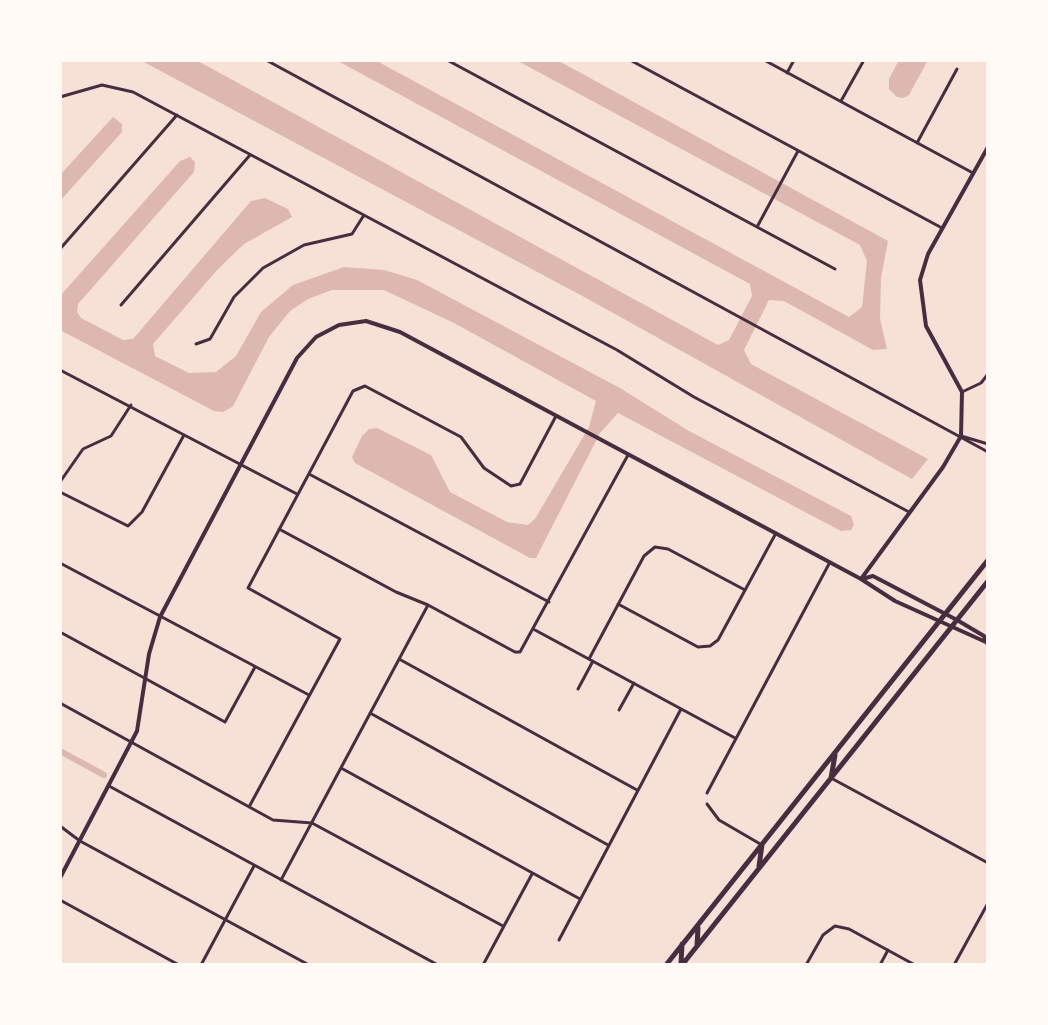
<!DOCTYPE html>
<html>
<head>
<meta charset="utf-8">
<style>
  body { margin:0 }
  #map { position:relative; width:1048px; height:1025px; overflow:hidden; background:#f7e1d7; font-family:"Varela Round",sans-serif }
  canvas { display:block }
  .frame { position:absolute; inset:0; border:62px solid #fffaf5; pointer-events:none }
</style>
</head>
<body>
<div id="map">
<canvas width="1048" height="1025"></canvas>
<div class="frame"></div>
</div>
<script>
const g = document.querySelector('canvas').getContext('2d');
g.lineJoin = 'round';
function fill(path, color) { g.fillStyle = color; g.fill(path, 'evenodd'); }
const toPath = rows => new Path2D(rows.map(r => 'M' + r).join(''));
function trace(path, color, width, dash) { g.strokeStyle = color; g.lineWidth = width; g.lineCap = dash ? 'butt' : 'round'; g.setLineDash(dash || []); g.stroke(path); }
fill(toPath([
  [140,60,196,60,718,345,729,340,752,296,750,284,336,60,375,60,849,317,862,307,867,261,860,245,516,60,557,60,888,241,881,278,880,319,887,349,873,350,784,301,769,300,744,350,751,364,928,459,912,479,588,299],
  [899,60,928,60,909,95,903,98,897,97,889,89,889,79],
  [113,117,122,124,122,132,60,201,60,175],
  [190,157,195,162,194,172,78,304,77,312,81,318,123,340,133,339,251,201,265,198,288,209,292,217,244,244,218,269,153,344,155,356,189,373,216,372,236,356,261,312,293,285,344,267,384,270,417,280,620,388,689,431,851,516,854,525,851,530,841,531,618,413,600,433,536,558,530,558,355,463,352,457,362,436,369,429,377,428,431,455,450,492,507,522,528,525,535,519,589,427,596,401,454,323,384,290,332,290,308,299,290,311,269,337,233,406,223,412,214,411,60,330,60,296,180,161]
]), '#dcb8b0');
trace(toPath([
  [60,751,104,775]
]), '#dcb8b0', 6);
trace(toPath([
  [266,60,988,452],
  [447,60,835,269],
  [630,60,942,228],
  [764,60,973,173],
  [787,73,794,60],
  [60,97,102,85,133,92,617,350,694,397,909,512],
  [841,101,864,60],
  [917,143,957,69],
  [757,227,798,151],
  [60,249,177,115],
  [121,305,250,155],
  [196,344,210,339,234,297,263,268,304,245,352,234,364,215],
  [60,370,297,494],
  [962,392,981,383,988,374],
  [961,436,988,444],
  [309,474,549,602],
  [60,482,83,449,111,436,131,405],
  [60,492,128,526,142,512,184,435],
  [279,529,396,592,428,605,515,652,520,652,628,455],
  [60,563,309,695],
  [618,604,698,647,710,646,718,640,776,533],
  [535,630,735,738],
  [60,632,225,722,255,667],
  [399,659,637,790],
  [589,659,644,556,655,547,668,549,745,590],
  [578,689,593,661],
  [60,703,273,820,312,823,503,926],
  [619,710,634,683],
  [370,713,608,845],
  [341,768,580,899],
  [831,778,988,863],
  [109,786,438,965],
  [707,793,830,562],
  [707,804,719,820,762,845],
  [249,807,340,639,248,588,353,391,365,386,461,437,484,468,511,486,520,484,556,416],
  [60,826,80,841,309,965],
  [281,880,428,605],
  [60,900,179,965],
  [559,940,681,709],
  [201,965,254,866],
  [483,965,532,874],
  [806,965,823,935,835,926,849,929,915,965],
  [880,965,888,950],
  [954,965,988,903]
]), '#4a2c40', 3);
trace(toPath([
  [861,579,943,467,961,436,962,392,926,326,920,280,928,254,988,147],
  [862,579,873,576,957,620,984,636,987,643],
  [60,878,137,731,149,654,160,617,297,358,316,337,339,325,366,321,400,332,861,579,895,601,988,643]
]), '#4a2c40', 4);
trace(toPath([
  [831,778,835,755],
  [759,866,762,845],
  [697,946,698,928],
  [681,964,682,944],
  [666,965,988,560],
  [682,965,988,581]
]), '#4a2c40', 5);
</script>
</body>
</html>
